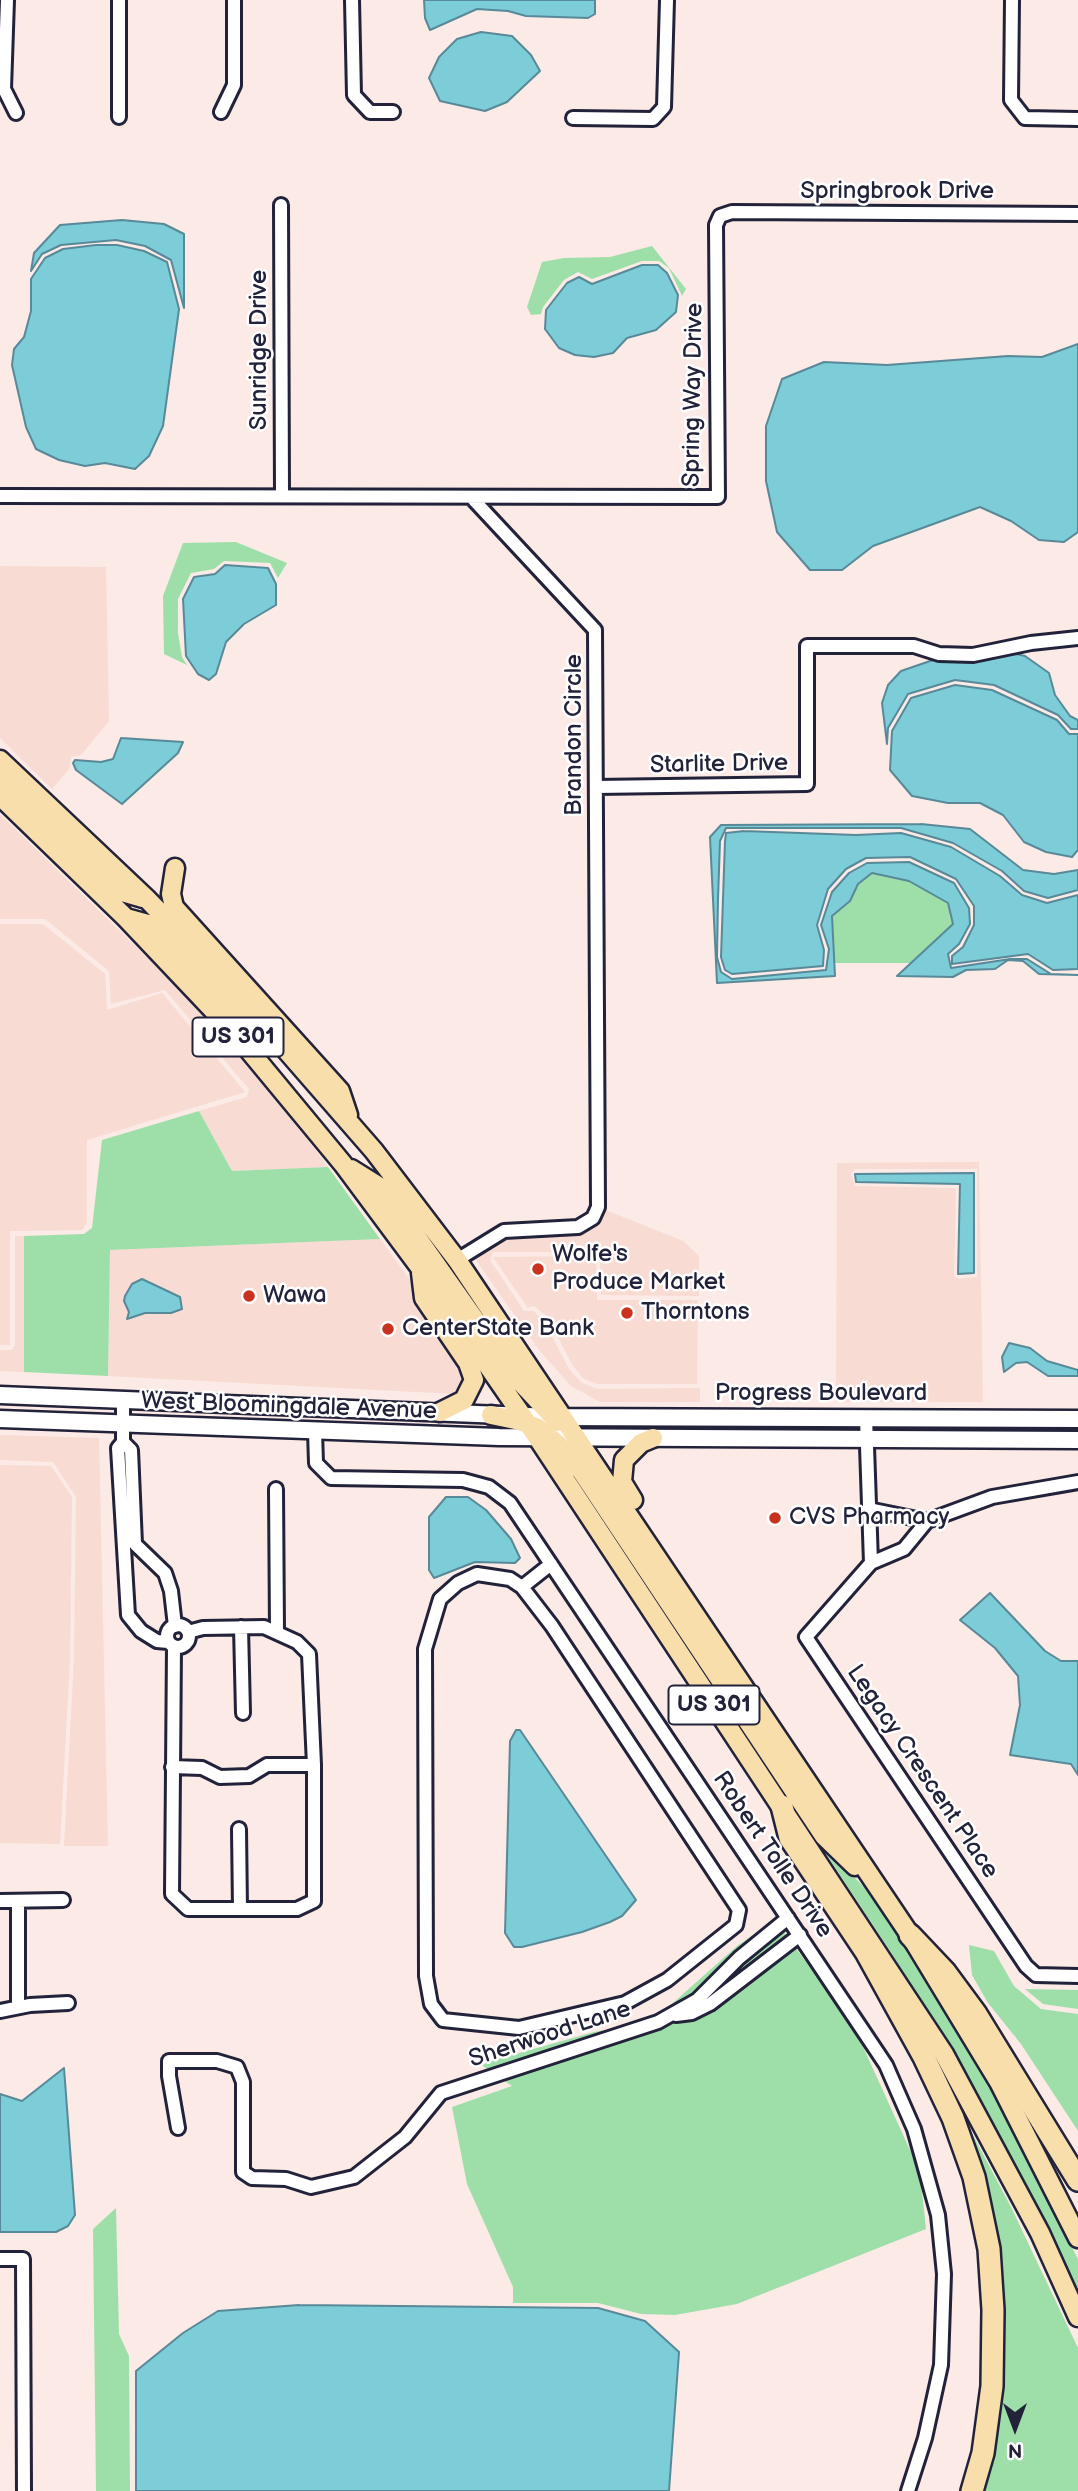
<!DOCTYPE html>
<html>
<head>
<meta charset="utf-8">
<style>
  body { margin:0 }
  #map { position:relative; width:1078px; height:2491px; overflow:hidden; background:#fbeae5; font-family:"Balsamiq Sans",sans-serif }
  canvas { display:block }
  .north { position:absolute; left:980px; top:2393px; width:70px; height:70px; -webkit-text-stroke:5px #fff; paint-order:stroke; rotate:180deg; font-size:19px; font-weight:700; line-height:28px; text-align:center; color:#22223b }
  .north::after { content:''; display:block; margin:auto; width:24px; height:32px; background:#22223b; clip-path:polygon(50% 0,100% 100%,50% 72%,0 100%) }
</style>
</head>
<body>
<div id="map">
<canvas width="1078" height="2491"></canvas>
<div class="north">N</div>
</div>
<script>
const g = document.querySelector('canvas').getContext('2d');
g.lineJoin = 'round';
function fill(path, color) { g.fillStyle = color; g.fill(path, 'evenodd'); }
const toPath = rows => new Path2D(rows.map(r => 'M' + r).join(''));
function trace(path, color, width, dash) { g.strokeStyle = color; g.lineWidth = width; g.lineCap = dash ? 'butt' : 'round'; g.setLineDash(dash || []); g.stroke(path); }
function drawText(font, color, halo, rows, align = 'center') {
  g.font = font + ' "Balsamiq Sans",sans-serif'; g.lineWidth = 5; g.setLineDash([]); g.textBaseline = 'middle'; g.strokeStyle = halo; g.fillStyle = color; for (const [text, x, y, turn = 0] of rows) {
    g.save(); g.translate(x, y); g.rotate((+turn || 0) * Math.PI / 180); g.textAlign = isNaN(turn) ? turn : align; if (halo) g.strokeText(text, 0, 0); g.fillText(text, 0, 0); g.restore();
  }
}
fill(toPath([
  [0,566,106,567,109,721,81,755,71,757,69,769,52,789,0,738],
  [0,814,209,1018,281,1102,328,1167,232,1171,199,1111,247,1097,249,1089,165,990,111,1004,109,971,45,919,0,919],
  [0,924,43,924,105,974,107,1010,162,993,245,1092,87,1140,87,1223,82,1230,10,1231,10,1345,0,1345],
  [979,1162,983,1402,836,1402,837,1163],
  [855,1169,977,1169,977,1277,959,1279,954,1276,956,1188,855,1186,851,1174],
  [603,1209,683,1241,699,1256,699,1296,601,1295,600,1256,597,1252,493,1252,490,1260,524,1311,533,1311,543,1319,569,1369,582,1383,597,1389,700,1388,700,1402,600,1402,571,1386,539,1350,473,1256,499,1239,519,1234,580,1232,596,1222],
  [15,1236,24,1236,24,1372,0,1371,0,1350,12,1350,15,1345],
  [380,1239,418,1291,468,1380,455,1394,108,1376,110,1250],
  [148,1280,159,1289,180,1297,183,1306,170,1313,145,1313,127,1319,129,1310],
  [596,1256,597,1300,698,1300,697,1384,597,1384,584,1379,573,1366,547,1316,534,1306,528,1308,493,1257],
  [0,1435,99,1438,108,1846,64,1846,74,1659,76,1497,53,1462,0,1460],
  [0,1465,51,1466,72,1497,70,1659,60,1844,0,1843]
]), '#f8dbd3');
fill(toPath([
  [652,246,686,289,682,296,669,268,659,261,642,261,592,279,578,272,564,280,543,307,541,314,531,315,527,307,542,262,564,258,610,257],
  [236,542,287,563,278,578,270,563,224,561,214,569,191,573,178,599,178,633,182,657,187,665,164,654,163,596,183,543],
  [872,873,909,881,948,903,954,924,912,963,834,963,832,916,850,901,858,884],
  [199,1111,232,1171,328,1167,380,1239,110,1250,108,1376,24,1372,24,1236,84,1234,92,1228,102,1140],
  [817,1840,865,1888,920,1970,998,2101,1078,2259,1078,2296,974,2089,892,1954],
  [775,1920,854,2027,920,2172,926,2229,737,2304,675,2315,641,2314,598,2303,513,2303,513,2287,467,2184,452,2107,512,2086,480,2064,594,2032,635,2025,665,2010,737,1946],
  [969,1945,994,1951,1014,1986,1041,2009,1078,2014,1078,2131,1021,2044,988,2003,972,1975],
  [1025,1989,1078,1990,1078,2009,1043,2004],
  [955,2101,1011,2207,1078,2348,1078,2491,979,2491,999,2363],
  [116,2208,119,2334,129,2356,130,2491,96,2491,93,2229]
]), '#9edfa9');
const water = toPath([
  [424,0,595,0,595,14,588,18,526,16,508,11,477,9,430,30,425,18,424,0],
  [481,32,512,36,531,55,540,71,507,102,485,111,440,101,429,78,439,57,457,39,481,32],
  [122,220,164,224,184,234,184,308,171,260,145,246,116,240,61,245,42,254,31,271,34,253,60,225,122,220],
  [96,245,117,245,144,251,167,262,179,309,163,426,149,456,135,469,105,463,85,466,59,460,36,449,26,427,12,365,14,349,24,337,31,311,31,279,45,258,63,249,96,245],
  [642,265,658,265,667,273,678,295,676,312,656,330,627,338,613,353,594,357,575,355,559,348,545,329,546,310,567,283,579,277,592,284,642,265],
  [1078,344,1078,532,1064,542,1039,540,1011,521,980,507,873,546,842,570,810,570,777,532,766,481,766,426,782,379,824,362,887,365,1008,356,1042,357,1078,344],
  [225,565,268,568,276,584,276,605,244,624,226,642,216,674,209,680,198,674,186,656,183,599,194,577,215,574,225,565],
  [1012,653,1025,656,1049,673,1055,695,1070,716,1078,720,1078,729,1071,729,1058,715,994,685,955,680,908,694,888,728,887,744,882,703,888,685,901,671,936,659,1012,653],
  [955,685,992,690,1057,720,1069,734,1078,734,1078,850,1072,857,1046,852,1024,842,1003,815,980,803,948,803,912,796,890,770,892,731,911,698,955,685],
  [121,738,183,742,178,753,122,804,76,770,73,763,75,760,101,762,113,759,121,738],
  [921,824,970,829,1023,870,1054,874,1078,870,1078,890,1048,898,1024,891,1002,871,953,843,901,828,726,828,720,841,718,899,717,957,721,972,732,979,826,970,829,949,821,925,832,892,849,873,867,863,909,862,954,883,969,908,970,924,959,944,948,954,951,968,1010,959,1027,959,1051,974,1078,975,1039,974,1023,961,1008,960,995,969,966,970,953,977,897,976,953,924,948,903,909,881,872,873,858,884,850,901,832,916,835,976,717,983,710,837,721,825,921,824],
  [744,831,856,835,901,833,951,847,1000,876,1022,895,1047,903,1078,895,1078,969,1053,970,1028,954,952,964,952,956,963,947,974,925,974,906,956,879,910,857,866,858,846,869,828,889,817,925,824,950,823,966,732,974,725,970,721,957,725,841,726,833,744,831],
  [974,1173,974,1273,958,1274,960,1184,856,1182,855,1174,974,1173],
  [142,1279,180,1297,182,1309,171,1313,145,1313,127,1319,129,1312,124,1301,125,1296,132,1284,142,1279],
  [1009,1343,1030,1348,1047,1361,1078,1370,1078,1376,1048,1376,1027,1362,1016,1363,1004,1372,1002,1357,1009,1343],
  [446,1497,468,1497,486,1510,511,1539,520,1558,515,1563,475,1562,434,1578,429,1570,429,1517,446,1497],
  [990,1593,1045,1651,1061,1661,1078,1661,1078,1775,1071,1764,1010,1755,1020,1705,1018,1676,995,1648,960,1620,990,1593],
  [516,1730,520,1730,636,1900,622,1916,610,1922,582,1932,522,1947,514,1947,505,1933,510,1741,516,1730],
  [64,2068,75,2215,68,2226,56,2232,0,2232,0,2094,22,2101,64,2068],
  [299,2305,598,2308,645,2321,679,2352,669,2491,136,2491,136,2371,183,2333,218,2311,299,2305]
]);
fill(water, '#7ccdd7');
trace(water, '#588999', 2);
const minor = toPath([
  [7,0,4,89,16,113],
  [352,0,354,95,370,112,393,112],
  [1012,0,1011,100,1025,118,1078,119],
  [221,112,234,85,234,0],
  [119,117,119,0],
  [573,118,653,119,664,107,667,0],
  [281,205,282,495],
  [0,496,718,497,716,225,720,216,732,212,1078,214],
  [596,787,807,784,807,646,914,646,939,654,973,655,1031,643,1078,638],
  [457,1260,504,1231,578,1227,593,1218,598,1207,595,630,472,498],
  [123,1400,123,1442,118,1448,128,1615,141,1631,157,1641,168,1642],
  [866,1417,871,1563],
  [315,1431,316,1463,331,1478,463,1480,489,1487,510,1503,886,2065,914,2129,938,2215,944,2274,941,2365,925,2438,908,2491],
  [123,1442,131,1450,135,1544,165,1573,171,1591,175,1626],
  [1078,1482,992,1497,927,1521,904,1549,871,1563,806,1637,1026,1966,1036,1975,1078,1976],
  [276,1489,277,1631],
  [868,1509,927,1521],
  [477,1574,510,1579,522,1587,552,1626,739,1910,736,1925,667,1980,625,2003,519,2028,443,2020,431,2004,426,1976,425,1649,440,1599,458,1583,477,1574],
  [522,1587,551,1564],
  '167 1636a11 11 0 1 1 22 0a11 11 0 1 1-22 0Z',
  [241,1627,243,1713],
  [174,1647,172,1894,188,1909,297,1909,314,1901,314,1765,309,1654,297,1642,264,1627,203,1628,188,1632],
  [172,1767,202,1768,220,1777,249,1776,267,1765,314,1765],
  [239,1829,240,1909],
  [0,1901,63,1900],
  [18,2007,18,1901],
  [0,2011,30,2005,68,2003],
  [676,2015,692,2013,710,2004,800,1935],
  [178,2128,169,2076,169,2061,217,2061,237,2067,243,2082,243,2172,252,2178,286,2179,311,2187,354,2177,405,2137,441,2093,658,2022,697,2000,739,1958,788,1918],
  [0,2259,23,2259,24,2491]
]);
const secondary = toPath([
  [0,1395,552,1417,1078,1419],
  [0,1419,499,1437,1078,1440]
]);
const primary = toPath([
  [0,760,146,898,226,981,374,1151,457,1260,910,1935,999,2082,1078,2238],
  [0,778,119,891,143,898],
  [0,796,126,918,233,1031,343,1164,421,1269,537,1437,944,2054,1040,2233,1078,2317],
  [175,868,171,894,174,907,340,1091,348,1115],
  [126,918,155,926,262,1038],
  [351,1169,383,1189,514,1375,558,1422],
  [421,1273,424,1298,468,1363,474,1380,464,1400,440,1412],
  [491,1415,520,1421,538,1428,559,1445,582,1472,824,1836,855,1866],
  [633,1500,622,1482,624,1460,641,1443,653,1438]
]);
const motorway = toPath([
  [782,1806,790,1838,866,1952,924,2057,953,2118,974,2177,989,2249,993,2310,992,2386,983,2453,972,2491],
  [910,1935,945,1972,976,2014,1078,2180]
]);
trace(minor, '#22223b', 18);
trace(secondary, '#22223b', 21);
trace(primary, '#22223b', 23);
trace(motorway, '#22223b', 26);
trace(minor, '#fff', 12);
trace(secondary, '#fff', 16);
trace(primary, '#f8deab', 18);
trace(motorway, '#f8deab', 21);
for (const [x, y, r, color] of [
  [538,1269,7,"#c8321e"],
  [249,1296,7,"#c8321e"],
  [627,1313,7,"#c8321e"],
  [388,1329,7,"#c8321e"],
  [775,1518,7,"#c8321e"]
]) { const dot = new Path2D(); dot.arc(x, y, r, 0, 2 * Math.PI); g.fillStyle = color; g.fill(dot); trace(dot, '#fff', 2.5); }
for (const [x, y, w] of [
  [238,1037,91],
  [714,1705,91]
]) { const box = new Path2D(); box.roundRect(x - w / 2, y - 19.5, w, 39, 5); g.fillStyle = '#fff'; g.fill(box); trace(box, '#22223b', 2); }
drawText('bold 23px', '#22223b', null, [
  ["US 301",238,1037],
  ["US 301",714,1705]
]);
drawText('24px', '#22223b', '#fff', [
  ["Springbrook Drive",897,192],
  ["Sunridge Drive",260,350,-90],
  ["Spring Way Drive",694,395,-89],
  ["Brandon Circle",575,735,-90],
  ["Starlite Drive",719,765,-1],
  ["Progress Boulevard",821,1394],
  ["West Bloomingdale Avenue",289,1407,2],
  ["Legacy Crescent Place",922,1772,56],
  ["Robert Tolle Drive",772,1855,56],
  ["Sherwood Lane",550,2035,-18]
]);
drawText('24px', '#22223b', '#fff', [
  ["Wolfe's",552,1255],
  ["Produce Market",552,1283],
  ["Wawa",263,1296],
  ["Thorntons",641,1313],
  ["CenterState Bank",402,1329],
  ["CVS Pharmacy",789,1518]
], 'left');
</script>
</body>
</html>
